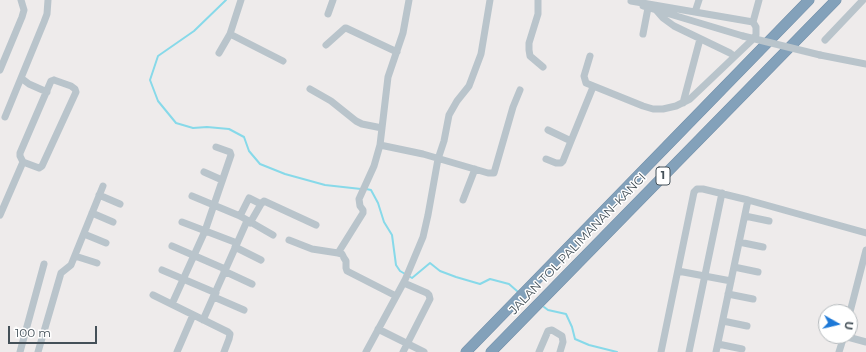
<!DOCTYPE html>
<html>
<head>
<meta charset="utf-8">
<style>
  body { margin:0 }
  #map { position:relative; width:866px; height:352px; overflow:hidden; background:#eeebeb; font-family:Montserrat,sans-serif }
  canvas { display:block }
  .north { position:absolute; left:818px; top:304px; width:40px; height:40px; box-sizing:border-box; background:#fff; border:1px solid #b4b9bc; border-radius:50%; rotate:98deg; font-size:11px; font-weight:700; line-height:16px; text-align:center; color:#445058 }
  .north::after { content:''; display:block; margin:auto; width:14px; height:18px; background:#1c78d7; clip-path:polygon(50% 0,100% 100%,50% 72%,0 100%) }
  .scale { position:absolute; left:8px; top:326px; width:89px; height:18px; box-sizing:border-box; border:2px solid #445058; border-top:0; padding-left:5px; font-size:12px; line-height:14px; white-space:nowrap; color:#445058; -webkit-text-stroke:3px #fff; paint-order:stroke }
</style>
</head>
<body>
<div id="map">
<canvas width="866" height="352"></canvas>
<div class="north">U</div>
<div class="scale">100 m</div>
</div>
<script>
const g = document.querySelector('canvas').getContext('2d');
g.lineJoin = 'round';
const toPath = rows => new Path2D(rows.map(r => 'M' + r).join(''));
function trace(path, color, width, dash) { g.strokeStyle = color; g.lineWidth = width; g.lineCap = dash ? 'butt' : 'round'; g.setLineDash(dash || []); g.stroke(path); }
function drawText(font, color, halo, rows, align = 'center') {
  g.font = font + ' Montserrat,sans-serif'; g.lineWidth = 3; g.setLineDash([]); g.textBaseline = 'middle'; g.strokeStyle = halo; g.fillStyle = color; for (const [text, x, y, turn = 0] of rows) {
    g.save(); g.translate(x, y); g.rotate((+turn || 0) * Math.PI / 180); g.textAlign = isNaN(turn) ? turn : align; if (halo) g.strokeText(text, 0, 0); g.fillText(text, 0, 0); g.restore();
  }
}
trace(toPath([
  [226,0,194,31,158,56,150,80,158,101,176,123,193,128,207,127,229,129,244,137,249,151,260,164,285,174,325,185,361,189],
  [366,189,371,190,378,203,384,222,392,235,396,265,400,271,412,278,430,263,440,271,456,277,480,284,490,279,509,284,517,291],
  [544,307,548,310,566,314,572,327,575,339,589,345,617,352]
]), '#87d9e9', 2);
const highway = toPath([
  [466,352,809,0],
  [491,352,836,0]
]);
trace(highway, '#6f8ca6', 11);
trace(toPath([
  [538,0,538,14,529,43,529,50,530,56,543,67],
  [631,1,753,22],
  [643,6,743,36],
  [656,10,663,18,674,26,730,53,734,56],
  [695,12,699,0],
  [328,14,333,0],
  [230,34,283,61],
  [643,34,648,8],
  [825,40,863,0],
  [326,45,345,28,346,28,397,52],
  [219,53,230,34,241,0],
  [820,55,866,64],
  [590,56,584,76,586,83,643,106,653,109,663,109,676,106,690,99,751,41,756,35,756,27,753,22,759,0],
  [0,70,22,17,24,10,21,0],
  [54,80,71,86,75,89,76,92,42,166,39,168,23,162,20,156,20,153,51,81,54,80],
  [310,89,331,101,356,121,362,124,382,128],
  [47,92,29,84,21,78,44,22,47,14,48,0],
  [683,103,700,39],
  [5,117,21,78],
  [548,130,571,141,593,87],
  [380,145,423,154,488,173,494,173,513,107,520,90],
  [546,159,556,163,561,163,563,161,571,141],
  [204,172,222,180],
  [99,195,120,204],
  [192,196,240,216,273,235],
  [463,200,475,169],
  [92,213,113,222],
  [0,215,23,162],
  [240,216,249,198,261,204],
  [745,216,769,221],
  [182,222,237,243],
  [250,223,261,204,264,201,316,225],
  [84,234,106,243],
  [289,240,312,249,338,253],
  [739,242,763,247],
  [172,246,225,269],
  [235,247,261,260],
  [75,256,97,263],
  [734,267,758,272],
  [162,270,216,293],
  [224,271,252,284],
  [678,271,731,281],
  [728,294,753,299],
  [153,295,228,332,230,334,229,339,224,352],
  [396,296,347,271,346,268,346,261,344,258,342,254,338,253,363,213,363,210,360,206,359,199,374,166,380,145,388,77,403,33,409,0],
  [214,297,244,310],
  [172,304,205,231,231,155,230,152,216,147],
  [850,312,866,250],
  [203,320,247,221],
  [723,321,747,326],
  [378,329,424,352],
  [844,336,866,342],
  [718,344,742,349],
  [20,352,44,264],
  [38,352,61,273,71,265,103,186],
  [177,352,193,315],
  [366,352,405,280,423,237,428,215,438,159,444,141,449,115,457,101,469,86,481,54,490,0],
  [403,352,430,299,429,295,427,293,404,283],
  [539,352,548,331,552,330,562,336,563,342,560,352],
  [661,352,694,192,697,189,703,189,748,200,866,233],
  [689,352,722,193],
  [716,352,748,200],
  [839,352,844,336]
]), '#b9c4cb', 7);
trace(highway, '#83a1ba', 10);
trace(toPath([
  [743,36,820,55]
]), '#b9c4cb', 7);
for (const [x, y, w] of [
  [663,176,14]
]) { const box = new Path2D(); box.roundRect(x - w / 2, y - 9, w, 18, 3); g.fillStyle = '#fff'; g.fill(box); trace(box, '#445058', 1); }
drawText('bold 11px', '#445058', null, [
  ["1",663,176]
]);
drawText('12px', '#445058', '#fff', [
  ["JALAN TOL PALIMANAN–KANCI",578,244,-46]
]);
</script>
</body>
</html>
